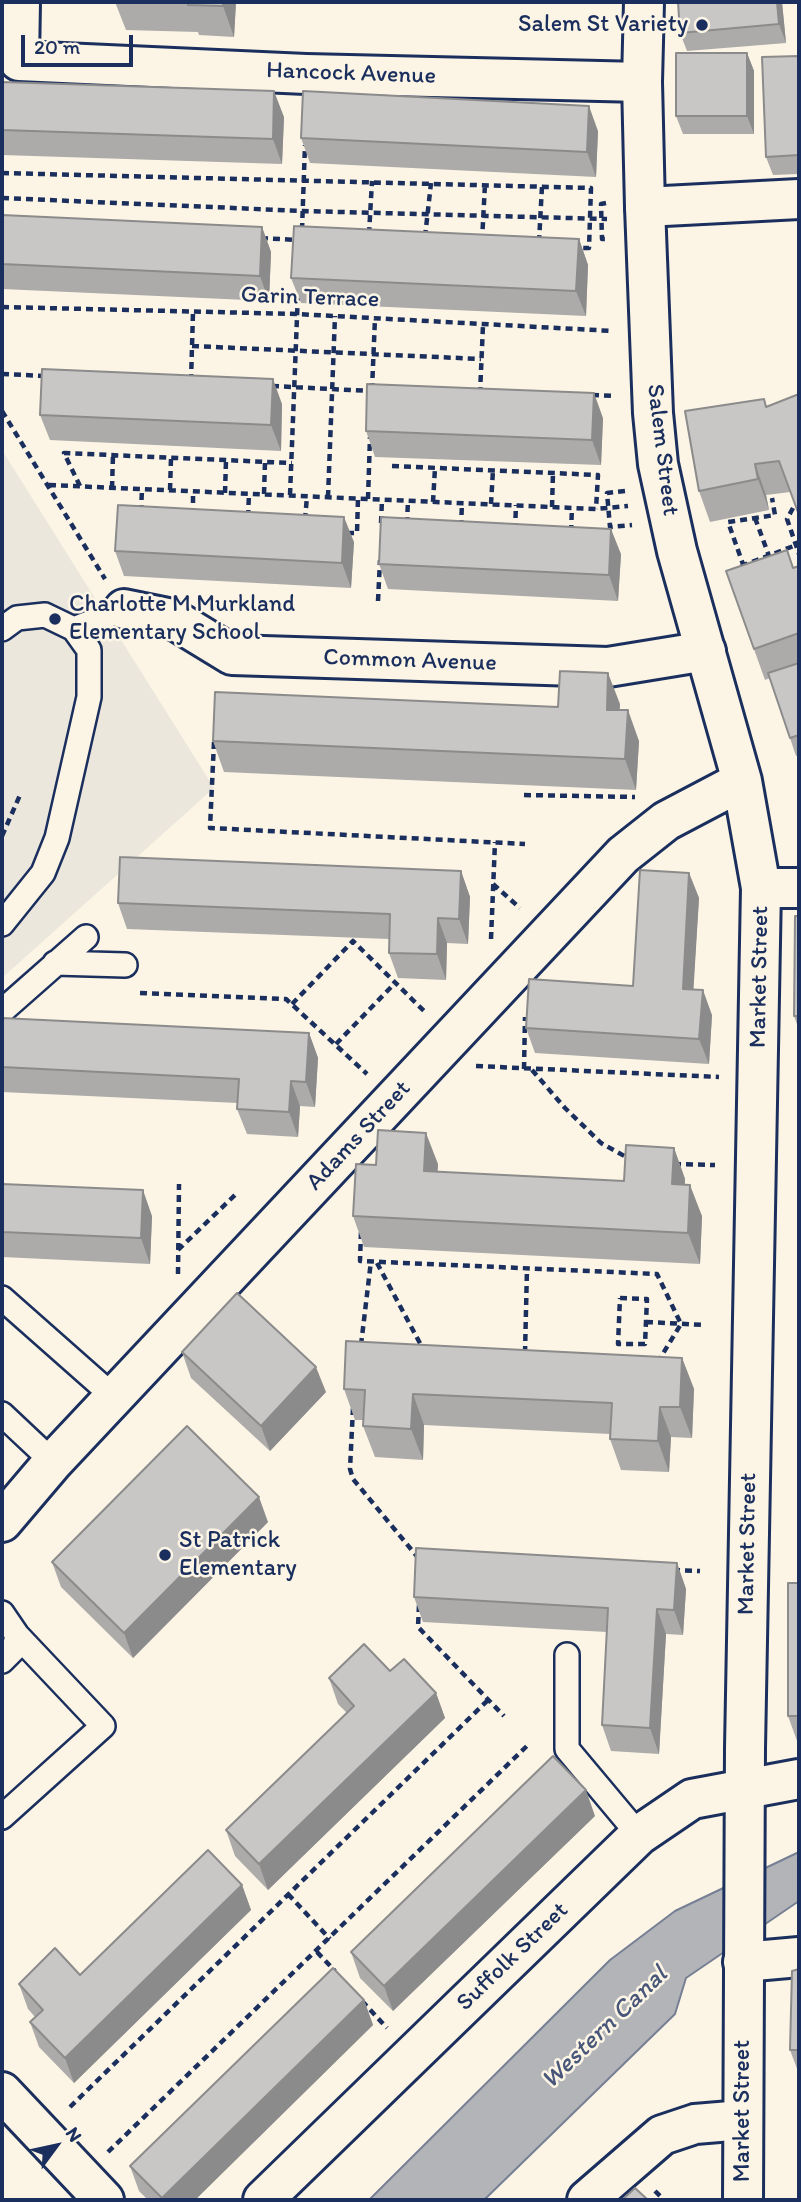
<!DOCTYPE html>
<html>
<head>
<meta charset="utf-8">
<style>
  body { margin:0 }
  #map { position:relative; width:801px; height:2202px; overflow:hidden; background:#fcf5e5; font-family:Itim,sans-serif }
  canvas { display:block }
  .frame { position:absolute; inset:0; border:4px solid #1b2f5e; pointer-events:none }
  .north { position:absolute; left:21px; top:2111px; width:70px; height:70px; -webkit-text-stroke:5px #fcf5e5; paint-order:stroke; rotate:57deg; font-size:19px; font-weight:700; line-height:28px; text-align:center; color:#1b2f5e }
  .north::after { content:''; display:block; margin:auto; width:24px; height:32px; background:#1b2f5e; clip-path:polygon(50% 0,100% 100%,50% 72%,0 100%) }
  .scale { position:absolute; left:21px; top:35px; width:112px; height:32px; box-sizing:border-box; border:4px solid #1b2f5e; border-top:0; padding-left:9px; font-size:21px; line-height:24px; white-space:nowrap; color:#1b2f5e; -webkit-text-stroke:5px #fcf5e5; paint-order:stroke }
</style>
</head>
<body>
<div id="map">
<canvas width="801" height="2202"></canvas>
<div class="frame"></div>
<div class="north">N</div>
<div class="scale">20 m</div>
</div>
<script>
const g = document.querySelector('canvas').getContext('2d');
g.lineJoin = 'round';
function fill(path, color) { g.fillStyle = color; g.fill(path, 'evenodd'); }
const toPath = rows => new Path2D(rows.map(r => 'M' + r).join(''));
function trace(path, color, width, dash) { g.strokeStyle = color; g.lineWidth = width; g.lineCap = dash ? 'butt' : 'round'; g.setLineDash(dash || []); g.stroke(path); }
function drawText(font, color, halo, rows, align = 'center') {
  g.font = font + ' Itim,sans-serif'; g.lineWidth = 5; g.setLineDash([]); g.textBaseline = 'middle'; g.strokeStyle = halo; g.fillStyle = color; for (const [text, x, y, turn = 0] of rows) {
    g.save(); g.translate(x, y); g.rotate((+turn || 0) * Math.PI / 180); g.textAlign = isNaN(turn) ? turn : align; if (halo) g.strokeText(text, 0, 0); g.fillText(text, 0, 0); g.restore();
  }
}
fill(toPath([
  [2,450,214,788,2,978]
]), '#ece7dc');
const water = toPath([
  [799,1852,799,1901,686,1978,675,2014,484,2200,369,2200,610,1960,675,1911,799,1852]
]);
fill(water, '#b2b4b8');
trace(water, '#767f94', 2);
const lane = toPath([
  [2,629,17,618,45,615,74,629,89,650,89,697,57,838,43,873,2,924],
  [74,629,124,609],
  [55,963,125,965],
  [2,1011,86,937],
  [2,1298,114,1397],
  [2,1414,53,1462],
  [2,1613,17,1635,14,1649,2,1661],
  [567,1655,567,1749,639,1835],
  [2,1817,103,1726,17,1635]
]);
const street = toPath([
  [20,2,19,61,306,74,642,82],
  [645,207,799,199],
  [124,609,173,619,232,655,608,667,706,651],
  [743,1962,799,1957],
  [2,2092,104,2200],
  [263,2200,639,1835,692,1799,799,1779],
  [587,2200,662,2135,695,2124,743,2120]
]);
const secondary = toPath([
  [644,2,642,82,645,207,653,413,658,464,677,551,742,781,761,888,745,1748,743,2200],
  [761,888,799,888],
  [2,1522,53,1462,623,855,666,821,742,781]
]);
trace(lane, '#1b2f5e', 28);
trace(street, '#1b2f5e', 44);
trace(secondary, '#1b2f5e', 44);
trace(toPath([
  [2,173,591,188,589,248,576,248],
  [2,198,303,211,607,219],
  [606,203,601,204,602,239,608,239],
  [302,230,305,145],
  [369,234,372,181],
  [425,237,431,183],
  [261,238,298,240],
  [482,241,485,184],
  [539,242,542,186],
  [2,307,297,314,613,331],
  [192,346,481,359],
  [2,374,46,376],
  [191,381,193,312],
  [272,386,371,391],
  [372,390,375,318],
  [480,394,483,325],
  [592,395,614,396],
  [2,411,105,579],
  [392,466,598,475,596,509],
  [49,485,596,509,628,506],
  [80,486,64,453,292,463],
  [112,488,113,455],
  [170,490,171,458],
  [625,491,607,493,610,527,632,525],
  [225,493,226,460],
  [264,494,265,462],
  [290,495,298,292],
  [328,497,335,316],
  [368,499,370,437],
  [433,502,435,468],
  [491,504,493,470],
  [552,507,553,473],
  [793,508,787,519,799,554],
  [141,512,142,489],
  [193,515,193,491],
  [248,517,249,494],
  [755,518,769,556],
  [305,520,307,496],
  [381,523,382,500],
  [407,524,408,500],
  [461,527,462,503],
  [515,530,516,505],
  [571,532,572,508],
  [347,533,357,533,358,498],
  [741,566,799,544],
  [744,567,728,522,775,515,772,498],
  [378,601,380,560],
  [214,742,210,828,525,844],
  [524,795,635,797],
  [2,836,20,795],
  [493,884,520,908],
  [491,939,495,842],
  [140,993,286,999,367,1074],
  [292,1004,353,941,424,1011],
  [336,1044,395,983],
  [476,1066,719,1077],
  [524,1069,525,1017],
  [532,1070,565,1108,601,1143,628,1158],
  [674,1164,715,1165],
  [361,1232,360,1261,657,1274,681,1324,659,1360],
  [178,1250,235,1195],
  [377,1263,422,1347],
  [178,1274,179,1184],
  [620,1298,647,1299,645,1344,618,1344,620,1298],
  [646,1322,705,1325],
  [361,1345,371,1261],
  [525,1353,527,1268],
  [353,1408,350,1469,353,1479,420,1560],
  [673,1570,700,1571],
  [419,1605,418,1627,504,1716],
  [288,1894,330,1939],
  [317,1952,335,1971],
  [362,2001,387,2028],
  [70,2107,488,1700],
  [108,2152,530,1743],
  [655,2191,664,2200]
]), '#1b2f5e', 4.5, [7, 5]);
trace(lane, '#fcf5e5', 23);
trace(street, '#fcf5e5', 38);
trace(secondary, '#fcf5e5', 38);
fill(toPath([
  [115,2,236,2,234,37,199,35,198,32,126,30],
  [678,2,782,2,786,43,687,51,680,33],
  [747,53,754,71,754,134,683,134,676,116],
  [799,56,799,174,773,175,766,157],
  [2,82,284,117,282,164,2,155],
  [598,131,596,177,310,163,301,138],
  [2,215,262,227,271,252,269,301,2,289],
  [579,239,588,265,586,316,301,303,291,278],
  [764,399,790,492,766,495,769,510,710,522,699,491],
  [282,404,281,451,50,440,40,415],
  [603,418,601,465,375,457,366,431],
  [354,542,351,588,124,576,115,551],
  [787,550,794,568,799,566,799,755,796,756,770,678,765,680,726,571],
  [621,554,618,601,388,589,379,564],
  [620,704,619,710,639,741,636,790,224,772,213,741,558,707],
  [461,871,470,897,468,944,447,943,446,980,398,978,389,953,389,939,127,929,118,903],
  [689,873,699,898,693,989,712,1015,709,1064,535,1053,526,1028,633,986],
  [799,916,799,1030,794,1016],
  [2,1018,309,1033,318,1058,315,1107,300,1106,298,1137,247,1134,237,1109,238,1103,2,1092],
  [674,1148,685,1179,685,1184,702,1216,700,1264,364,1247,353,1216,376,1165,438,1164,437,1172,624,1181],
  [2,1184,152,1216,150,1264,2,1257],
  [182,1352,326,1392,270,1451,191,1378],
  [682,1358,694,1389,692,1438,671,1437,669,1472,621,1470,610,1439,610,1434,424,1425,423,1460,375,1457,363,1426,364,1420,355,1420,344,1389],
  [268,1522,133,1658,61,1587,52,1562],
  [677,1563,686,1589,683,1635,666,1634,659,1754,611,1751,602,1725,607,1632,423,1622,414,1597],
  [799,1583,799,1741,797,1741,788,1716],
  [390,1671,436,1693,445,1718,268,1890,235,1856,226,1830,347,1713,338,1704,329,1678],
  [595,1816,393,2011,360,1978,351,1952],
  [242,1885,251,1910,74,2083,39,2047,30,2022,35,2017,28,2009,19,1984,80,1975],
  [799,1969,799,2074,790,2050],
  [364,2000,373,2025,195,2200,148,2200,139,2191,130,2166]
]), '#acabaa');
fill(toPath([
  [223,2,236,2,234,37,223,6],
  [777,2,782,2,786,43,779,24],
  [747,53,754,71,754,134,747,116],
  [274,91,284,117,282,164,273,139],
  [589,106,598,131,596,177,587,152],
  [262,227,271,252,269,301,260,276],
  [579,239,588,265,586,316,576,291],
  [273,379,282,404,281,451,271,425],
  [594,393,603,418,601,465,592,440],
  [755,464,766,495,769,510,758,479],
  [344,517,354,542,351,588,342,563],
  [611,529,621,554,618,601,609,575],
  [608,673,620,704,618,740,607,710],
  [628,710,639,741,636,790,625,759],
  [461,871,470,897,468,944,459,919],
  [689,873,699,898,692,1014,683,989],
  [438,918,447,943,446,980,437,954],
  [703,990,712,1015,709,1064,699,1039],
  [309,1033,318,1058,315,1107,306,1082],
  [291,1081,300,1106,298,1137,289,1112],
  [426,1133,438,1164,436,1202,424,1171],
  [674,1148,685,1179,683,1215,672,1184],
  [690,1185,702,1216,700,1264,688,1233],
  [143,1190,152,1216,150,1264,141,1238],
  [682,1358,694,1389,692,1438,680,1407],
  [316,1367,326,1392,270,1451,261,1426],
  [413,1394,424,1425,423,1460,411,1429],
  [660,1407,671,1437,669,1472,658,1441],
  [259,1497,268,1522,133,1658,124,1633],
  [677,1563,686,1589,683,1635,674,1610],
  [657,1609,666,1634,659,1754,650,1728],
  [436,1693,445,1718,268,1890,259,1864],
  [586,1790,595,1816,393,2011,384,1986],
  [242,1885,251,1910,74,2083,65,2058],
  [364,2000,373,2025,195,2200,162,2200,162,2198]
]), '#8c8b8b');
const building = toPath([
  [189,2,223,2,223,6,188,5,189,2],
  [678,2,777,2,779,24,680,33,678,2],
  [676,53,747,53,747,116,676,116,676,53],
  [799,56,799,155,766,157,762,57,799,56],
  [2,82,274,91,273,139,2,130,2,82],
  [303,91,589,106,587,152,301,138,303,91],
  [2,215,262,227,260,276,2,264,2,215],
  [294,226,579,239,576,291,291,278,294,226],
  [42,369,273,379,271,425,40,415,42,369],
  [367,384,594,393,592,440,366,431,367,384],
  [799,394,799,515,779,461,755,464,758,479,699,491,685,411,764,399,766,407,799,394],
  [118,505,344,517,342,563,115,551,118,505],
  [381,517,611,529,609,575,379,564,381,517],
  [787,550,793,568,799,566,799,633,754,649,726,571,787,550],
  [799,663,799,735,790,738,768,673,799,663],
  [560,671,608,673,607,710,628,710,625,759,213,741,215,692,558,707,560,671],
  [120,857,461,871,459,919,438,918,437,954,389,953,390,914,118,903,120,857],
  [640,870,689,873,683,989,703,990,699,1039,526,1028,529,979,633,986,640,870],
  [795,916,799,916,799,1016,794,1016,795,916],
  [2,1018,309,1033,306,1082,291,1081,289,1112,237,1109,239,1079,2,1067,2,1018],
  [378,1130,426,1133,424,1171,624,1181,626,1145,674,1148,672,1184,690,1185,688,1233,353,1216,356,1164,376,1165,378,1130],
  [2,1184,143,1190,141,1238,2,1232,2,1184],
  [237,1293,316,1367,261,1426,182,1352,237,1293],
  [346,1341,682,1358,680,1407,660,1407,658,1441,610,1439,612,1403,413,1394,411,1429,363,1426,365,1390,344,1389,346,1341],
  [187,1426,259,1497,124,1633,52,1562,187,1426],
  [416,1548,677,1563,674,1610,657,1609,650,1728,602,1725,608,1608,414,1597,416,1548],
  [788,1583,799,1583,799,1716,788,1716,788,1583],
  [364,1644,390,1671,404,1659,436,1693,259,1864,226,1830,354,1706,329,1678,364,1644],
  [553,1756,586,1790,384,1986,351,1952,553,1756],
  [208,1850,242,1885,65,2058,30,2022,43,2010,19,1984,55,1948,80,1975,208,1850],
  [333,1968,364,2000,162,2198,130,2166,333,1968],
  [799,1969,799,2050,790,2050,792,1971,799,1969],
  [635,2188,648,2200,622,2200,635,2188]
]);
fill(building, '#c8c7c6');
trace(building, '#8c8b8b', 2);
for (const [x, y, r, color] of [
  [702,25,7,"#1b2f5e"],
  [55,619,7,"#1b2f5e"],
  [165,1555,7,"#1b2f5e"]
]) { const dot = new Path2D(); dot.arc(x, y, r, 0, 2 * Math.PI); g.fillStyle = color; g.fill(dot); trace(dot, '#fcf5e5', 2.5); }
drawText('24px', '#1b2f5e', '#fcf5e5', [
  ["Salem St Variety",688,25,"right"],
  ["Charlotte M Murkland",69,605],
  ["Elementary School",69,633],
  ["St Patrick",179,1541],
  ["Elementary",179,1569]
], 'left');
drawText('24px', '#1b2f5e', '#fcf5e5', [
  ["Hancock Avenue",351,74,2],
  ["Garin Terrace",310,298,2],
  ["Salem Street",662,450,83],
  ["Common Avenue",410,661,2],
  ["Market Street",760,977,-89],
  ["Adams Street",359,1136,-47],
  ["Market Street",748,1544,-89],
  ["Suffolk Street",513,1957,-44],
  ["Market Street",743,2111,-90]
]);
drawText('italic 26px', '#485779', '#fcf5e5', [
  ["Western Canal",605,2028,-44]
]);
</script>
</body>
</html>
